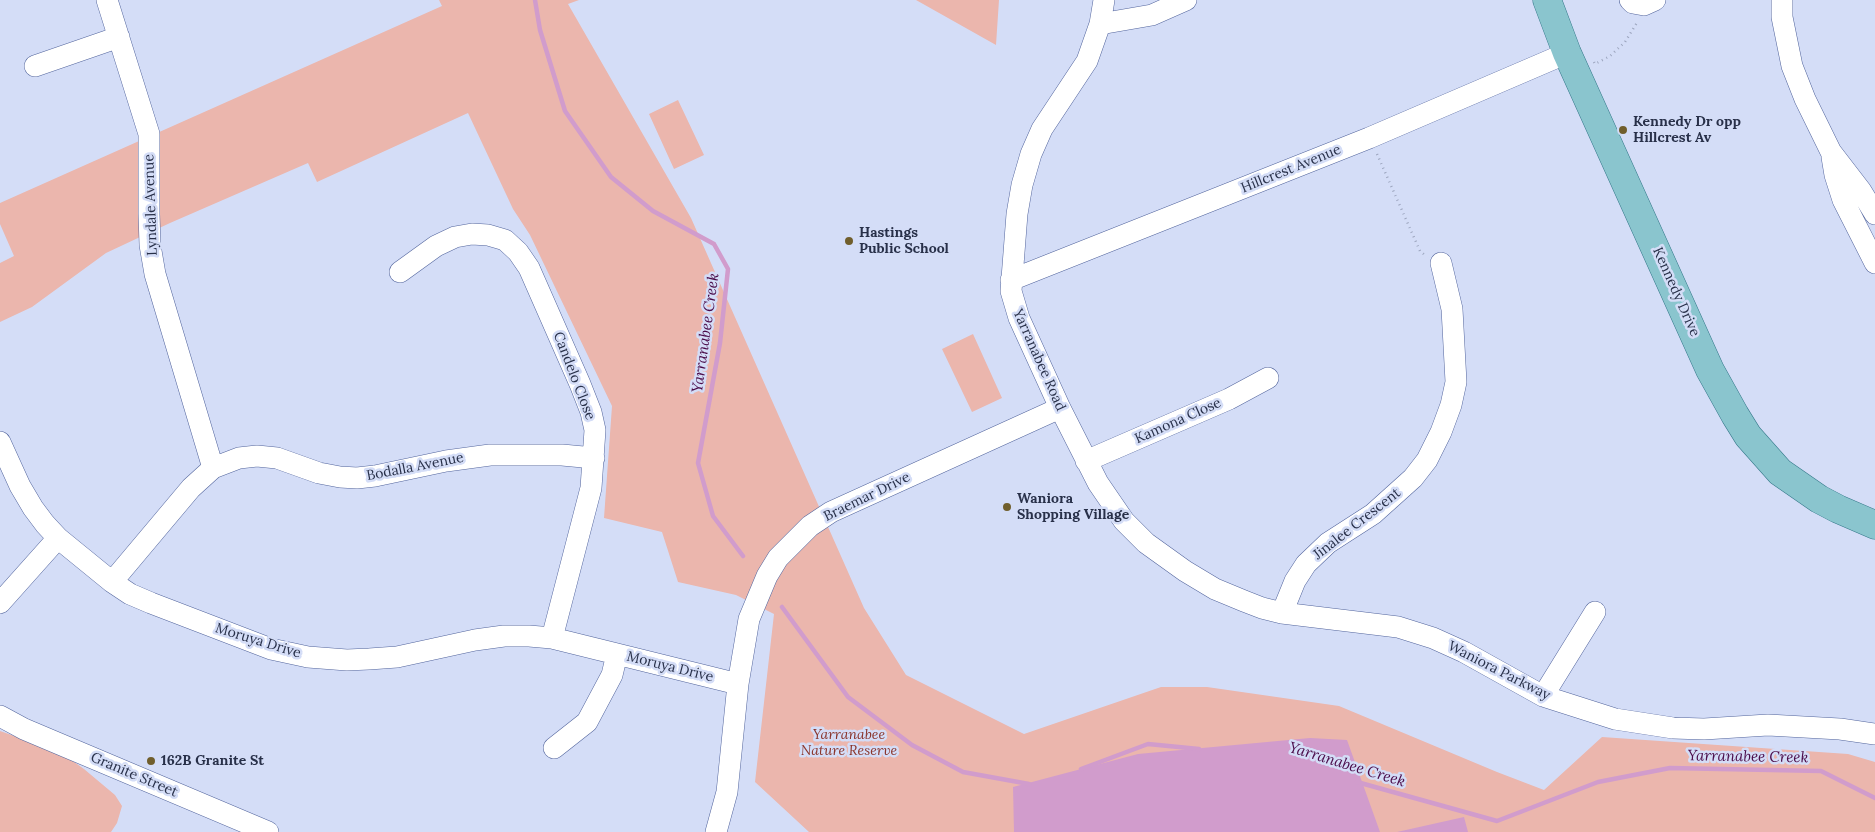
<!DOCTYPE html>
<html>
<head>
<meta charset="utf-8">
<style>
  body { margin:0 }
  canvas { display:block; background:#d4ddf7 }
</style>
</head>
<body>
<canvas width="1875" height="832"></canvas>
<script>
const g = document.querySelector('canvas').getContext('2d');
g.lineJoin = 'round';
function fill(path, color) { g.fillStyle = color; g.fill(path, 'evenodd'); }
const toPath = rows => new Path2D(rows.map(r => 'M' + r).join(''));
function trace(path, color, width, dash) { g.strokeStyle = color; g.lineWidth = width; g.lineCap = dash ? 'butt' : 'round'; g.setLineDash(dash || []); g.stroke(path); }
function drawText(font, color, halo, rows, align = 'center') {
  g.font = font + ' Lora,serif'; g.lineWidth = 5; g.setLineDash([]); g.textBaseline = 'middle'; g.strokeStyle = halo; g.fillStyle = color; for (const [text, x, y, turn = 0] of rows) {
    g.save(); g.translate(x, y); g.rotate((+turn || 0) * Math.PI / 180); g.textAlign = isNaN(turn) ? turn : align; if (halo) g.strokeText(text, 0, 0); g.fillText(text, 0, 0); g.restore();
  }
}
fill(toPath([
  [439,0,579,0,568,4,691,218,864,608,906,675,1024,734,1161,687,1207,687,1339,706,1497,772,1544,790,1602,737,1848,754,1875,762,1875,832,809,832,755,782,774,614,736,595,678,582,662,532,604,518,612,406,530,235,513,209,468,113,317,182,308,163,170,223,106,253,32,307,0,322,0,263,14,256,0,224,0,203,442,6],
  [916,0,999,0,996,45],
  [678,100,704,155,674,169,649,114],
  [973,334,1002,398,972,412,942,349],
  [0,731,60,752,84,769,115,795,122,806,117,823,111,832,0,832]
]), '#ebb6ad');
fill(toPath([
  [1310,738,1347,740,1380,832,1014,832,1013,787,1138,754],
  [1464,817,1468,832,1397,832]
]), '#d19ccc');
trace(toPath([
  [535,0,540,30,565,111,611,177,653,211,714,244,728,269,720,343,698,463,713,516,743,556],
  [782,607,848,697,912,745,963,772,1029,784],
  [1081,769,1148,744,1199,749],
  [1357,782,1497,821,1598,782,1670,768,1821,771,1875,798]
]), '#d19ccc', 4.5);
const minor = toPath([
  [107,0,149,134,149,214,150,245,155,274,213,468],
  [1104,0,1100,24,1087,61,1042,129,1031,154,1022,185,1017,214,1011,291,1019,318,1060,408,1098,483,1124,521,1146,543,1185,571,1215,589,1244,601,1262,608,1282,613,1398,627,1433,638,1464,652,1543,696,1615,719,1673,728,1704,729,1768,725,1840,729,1875,734],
  [1630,0,1633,3,1644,5,1655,0],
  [1782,0,1782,17,1792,66,1805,99,1831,152,1861,191,1875,214],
  [1100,24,1152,15,1186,0],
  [35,66,119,37],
  [1832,157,1835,175,1843,200,1875,263],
  [400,272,436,246,455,237,472,234,488,235,505,240,518,252,529,268,580,384,591,412,595,430,591,488,552,638],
  [1011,280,1369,138,1567,53],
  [0,442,20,486,33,508,45,524,58,538,112,582,130,594,151,603,271,649,308,657,347,660,369,659,397,657,475,640,504,636,529,636,552,638,738,684],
  [1086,461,1229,399,1268,378],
  [112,582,191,488,213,468,239,458,257,456,277,458,319,473,340,477,357,478,375,476,446,461,490,455,562,455,594,458],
  [0,603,58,538],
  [1282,613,1295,581,1306,564,1328,543,1373,514,1413,478,1427,460,1441,432,1451,405,1456,382,1452,309,1441,263],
  [1543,696,1595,612],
  [0,716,24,729,268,832],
  [554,748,587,722,612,675,617,654],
  [716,832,727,792,738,684,749,619,767,576,778,558,810,526,831,512,1060,408]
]);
const major = toPath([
  [1547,0,1567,53,1710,370,1735,415,1748,436,1780,472,1819,499,1838,509,1875,525]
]);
trace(minor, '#53659d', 22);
trace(major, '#35788a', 29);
trace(toPath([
  [1594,62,1595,64,1610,56,1625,42,1638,21],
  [1377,154,1420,251,1426,256]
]), '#9ea7c0', 2.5, [1, 4]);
trace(minor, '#fff', 21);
trace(major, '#8ac5ce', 28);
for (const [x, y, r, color] of [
  [1623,130,5,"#705e2c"],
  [849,241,5,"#705e2c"],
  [1007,507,5,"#705e2c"],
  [151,761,5,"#705e2c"]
]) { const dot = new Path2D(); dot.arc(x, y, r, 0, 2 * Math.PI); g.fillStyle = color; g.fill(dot); trace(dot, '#d4ddf7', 2); }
drawText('bold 14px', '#283049', '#d4ddf7', [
  ["Kennedy Dr opp",1633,122],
  ["Hillcrest Av",1633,138],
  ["Hastings",859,233],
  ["Public School",859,249],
  ["Waniora",1017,499],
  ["Shopping Village",1017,515],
  ["162B Granite St",161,761]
], 'left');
drawText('14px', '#283049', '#d4ddf7', [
  ["Hillcrest Avenue",1291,169,-22],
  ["Lyndale Avenue",151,205,-92],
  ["Kennedy Drive",1676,292,66],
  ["Yarranabee Road",1039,360,66],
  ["Candelo Close",574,376,69],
  ["Kamona Close",1178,421,-24],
  ["Bodalla Avenue",415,467,-11],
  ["Braemar Drive",867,497,-26],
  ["Jinalee Crescent",1357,524,-38],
  ["Moruya Drive",258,641,17],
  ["Moruya Drive",670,667,14],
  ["Waniora Parkway",1499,671,27],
  ["Granite Street",134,775,23]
]);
drawText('italic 14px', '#8a342a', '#d4ddf7', [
  ["Yarranabee",849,735],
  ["Nature Reserve",849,751]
]);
drawText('italic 15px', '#4a0b49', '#d4ddf7', [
  ["Yarranabee Creek",706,333,-82],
  ["Yarranabee Creek",1748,757,1],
  ["Yarranabee Creek",1347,765,17]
]);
</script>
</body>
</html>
